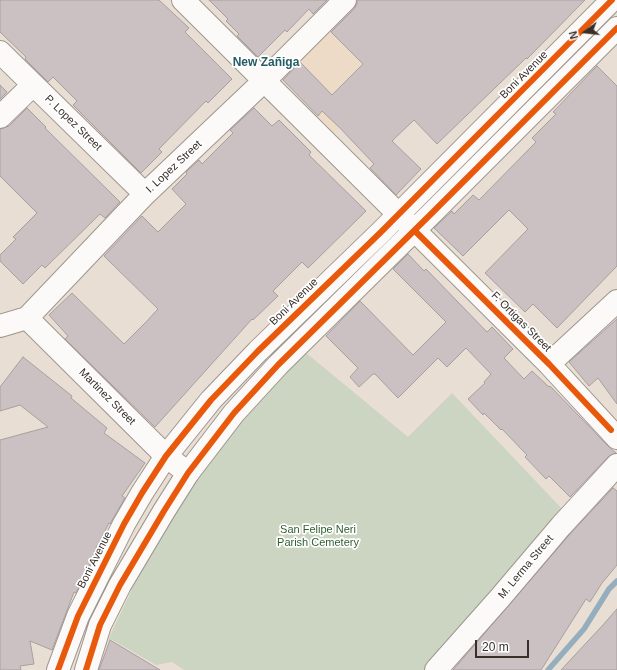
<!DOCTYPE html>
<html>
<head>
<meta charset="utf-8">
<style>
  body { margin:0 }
  #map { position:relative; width:617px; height:670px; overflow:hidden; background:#e9ded3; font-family:Helvetica,sans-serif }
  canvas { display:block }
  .north { position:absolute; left:565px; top:12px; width:40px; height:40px; -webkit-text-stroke:3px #fff; paint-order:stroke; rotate:255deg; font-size:11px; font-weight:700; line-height:16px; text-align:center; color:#372f28 }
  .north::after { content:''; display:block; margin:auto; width:14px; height:18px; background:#372f28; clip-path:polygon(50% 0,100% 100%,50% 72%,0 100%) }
  .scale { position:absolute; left:475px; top:640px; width:54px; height:18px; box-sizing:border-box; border:2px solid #372f28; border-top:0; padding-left:5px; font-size:12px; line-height:14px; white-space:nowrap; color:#372f28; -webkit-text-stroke:3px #fff; paint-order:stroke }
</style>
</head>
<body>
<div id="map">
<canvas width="617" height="670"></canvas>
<div class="north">N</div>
<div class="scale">20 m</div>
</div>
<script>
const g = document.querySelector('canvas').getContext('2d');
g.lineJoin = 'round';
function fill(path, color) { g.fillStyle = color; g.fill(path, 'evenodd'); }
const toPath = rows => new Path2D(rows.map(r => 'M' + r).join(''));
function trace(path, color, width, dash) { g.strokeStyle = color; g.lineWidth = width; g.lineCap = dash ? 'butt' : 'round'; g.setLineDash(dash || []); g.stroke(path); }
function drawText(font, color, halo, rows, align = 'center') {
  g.font = font + ' Helvetica,sans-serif'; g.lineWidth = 3.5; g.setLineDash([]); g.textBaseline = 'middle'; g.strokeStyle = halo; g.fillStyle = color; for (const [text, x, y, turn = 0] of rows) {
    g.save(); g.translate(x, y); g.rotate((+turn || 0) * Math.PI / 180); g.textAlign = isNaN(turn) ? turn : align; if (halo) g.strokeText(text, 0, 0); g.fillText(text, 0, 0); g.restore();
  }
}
fill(toPath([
  [352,0,356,0,411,57,334,133,278,75]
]), '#eddac7');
fill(toPath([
  [305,352,408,437,452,393,566,513,427,670,184,670,172,662,156,665,109,638,152,547,197,474,248,412]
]), '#cbd5c1');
trace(toPath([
  [548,670,584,629,609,589,617,581]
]), '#95aebe', 5.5);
const building = toPath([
  [0,0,159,0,189,28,185,32,232,79,208,103,206,101,159,149,162,152,141,173,73,105,77,101,53,77,48,82,25,59,26,57,0,32,0,0],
  [209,0,327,0,313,14,309,9,287,32,285,30,258,57,237,36,239,34,226,21,228,19,209,0],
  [357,0,585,0,527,59,526,58,437,144,414,120,392,141,421,169,396,195,370,168,374,164,339,127,322,111,318,116,283,80,300,62,332,95,363,64,331,32,354,9,357,4,357,0],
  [597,66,617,86,617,266,557,328,533,304,525,312,485,273,528,229,509,210,463,256,434,228,452,211,454,214,473,195,479,200,536,142,532,138,556,114,553,112,597,66],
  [0,85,7,92,0,99,0,85],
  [27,108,46,127,45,128,120,202,105,218,100,214,45,268,42,265,23,284,0,261,0,255,16,239,13,237,37,213,0,176,0,129,9,126,27,108],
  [254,108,272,126,279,120,311,152,309,155,366,211,308,268,302,262,273,291,278,296,253,320,252,319,155,427,65,339,68,336,49,315,72,293,124,344,146,322,158,309,104,256,142,216,158,232,186,204,172,189,187,174,186,172,199,160,202,164,233,133,230,130,254,108],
  [408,254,424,271,426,269,487,332,492,327,513,349,504,358,524,379,532,371,549,387,550,386,608,446,616,453,608,457,570,497,549,476,546,479,525,457,527,455,502,429,501,430,484,413,483,415,468,399,485,383,484,382,491,374,466,348,447,367,438,358,398,398,375,374,373,374,359,387,350,377,358,368,326,336,360,301,413,355,446,322,393,269,408,254],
  [617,319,617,404,598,378,589,386,569,362,617,319],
  [23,357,72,396,71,398,107,428,104,433,145,463,122,496,125,498,110,524,109,523,96,548,90,564,76,593,74,592,52,650,30,641,34,664,20,666,21,670,0,670,0,440,48,427,20,405,0,411,0,387,23,357],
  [613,488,617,491,617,565,602,583,590,602,586,599,541,670,453,670,570,534,613,488],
  [617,609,617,670,561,670,602,626,617,609],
  [110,640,160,670,99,670,110,640]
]);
fill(building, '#cbc0c2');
trace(building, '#a79f9e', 1);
const minor = toPath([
  [183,0,549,364,617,438],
  [0,52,145,194],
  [0,117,33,85],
  [27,318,166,456,188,473],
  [0,326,27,318,145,194,265,80,345,0],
  [549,364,617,301],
  [436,670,499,599,561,526,617,465]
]);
const major = toPath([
  [58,670,78,616,124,524,142,493,166,456,211,400,258,351,381,232,612,0],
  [86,670,100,625,120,585,164,511,188,473,234,413,278,365,433,212,617,28]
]);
trace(minor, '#9e968e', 24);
trace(major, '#9e968e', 24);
trace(minor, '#fcfaf8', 22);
trace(major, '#fcfaf8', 22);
trace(toPath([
  [415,231,549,364,611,430],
  [58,670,78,616,124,524,142,493,166,456,211,400,258,351,381,232,612,0],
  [86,670,100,625,120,585,164,511,188,473,234,413,278,365,433,212,617,28]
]), '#e8590c', 6);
drawText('11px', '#372f28', '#fff', [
  ["Boni Avenue",524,75,-45],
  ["P. Lopez Street",73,123,44],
  ["I. Lopez Street",174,167,-43],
  ["Boni Avenue",294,302,-44],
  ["F. Ortigas Street",521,322,45],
  ["Martinez Street",107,397,45],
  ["Boni Avenue",95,560,-63],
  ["M. Lerma Street",526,567,-50]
]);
drawText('11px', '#2e5e2f', '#fff', [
  ["San Felipe Neri",318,530],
  ["Parish Cemetery",318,543]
]);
drawText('bold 12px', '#235d64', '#fff', [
  ["New Zañiga",266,63]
]);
</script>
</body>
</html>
